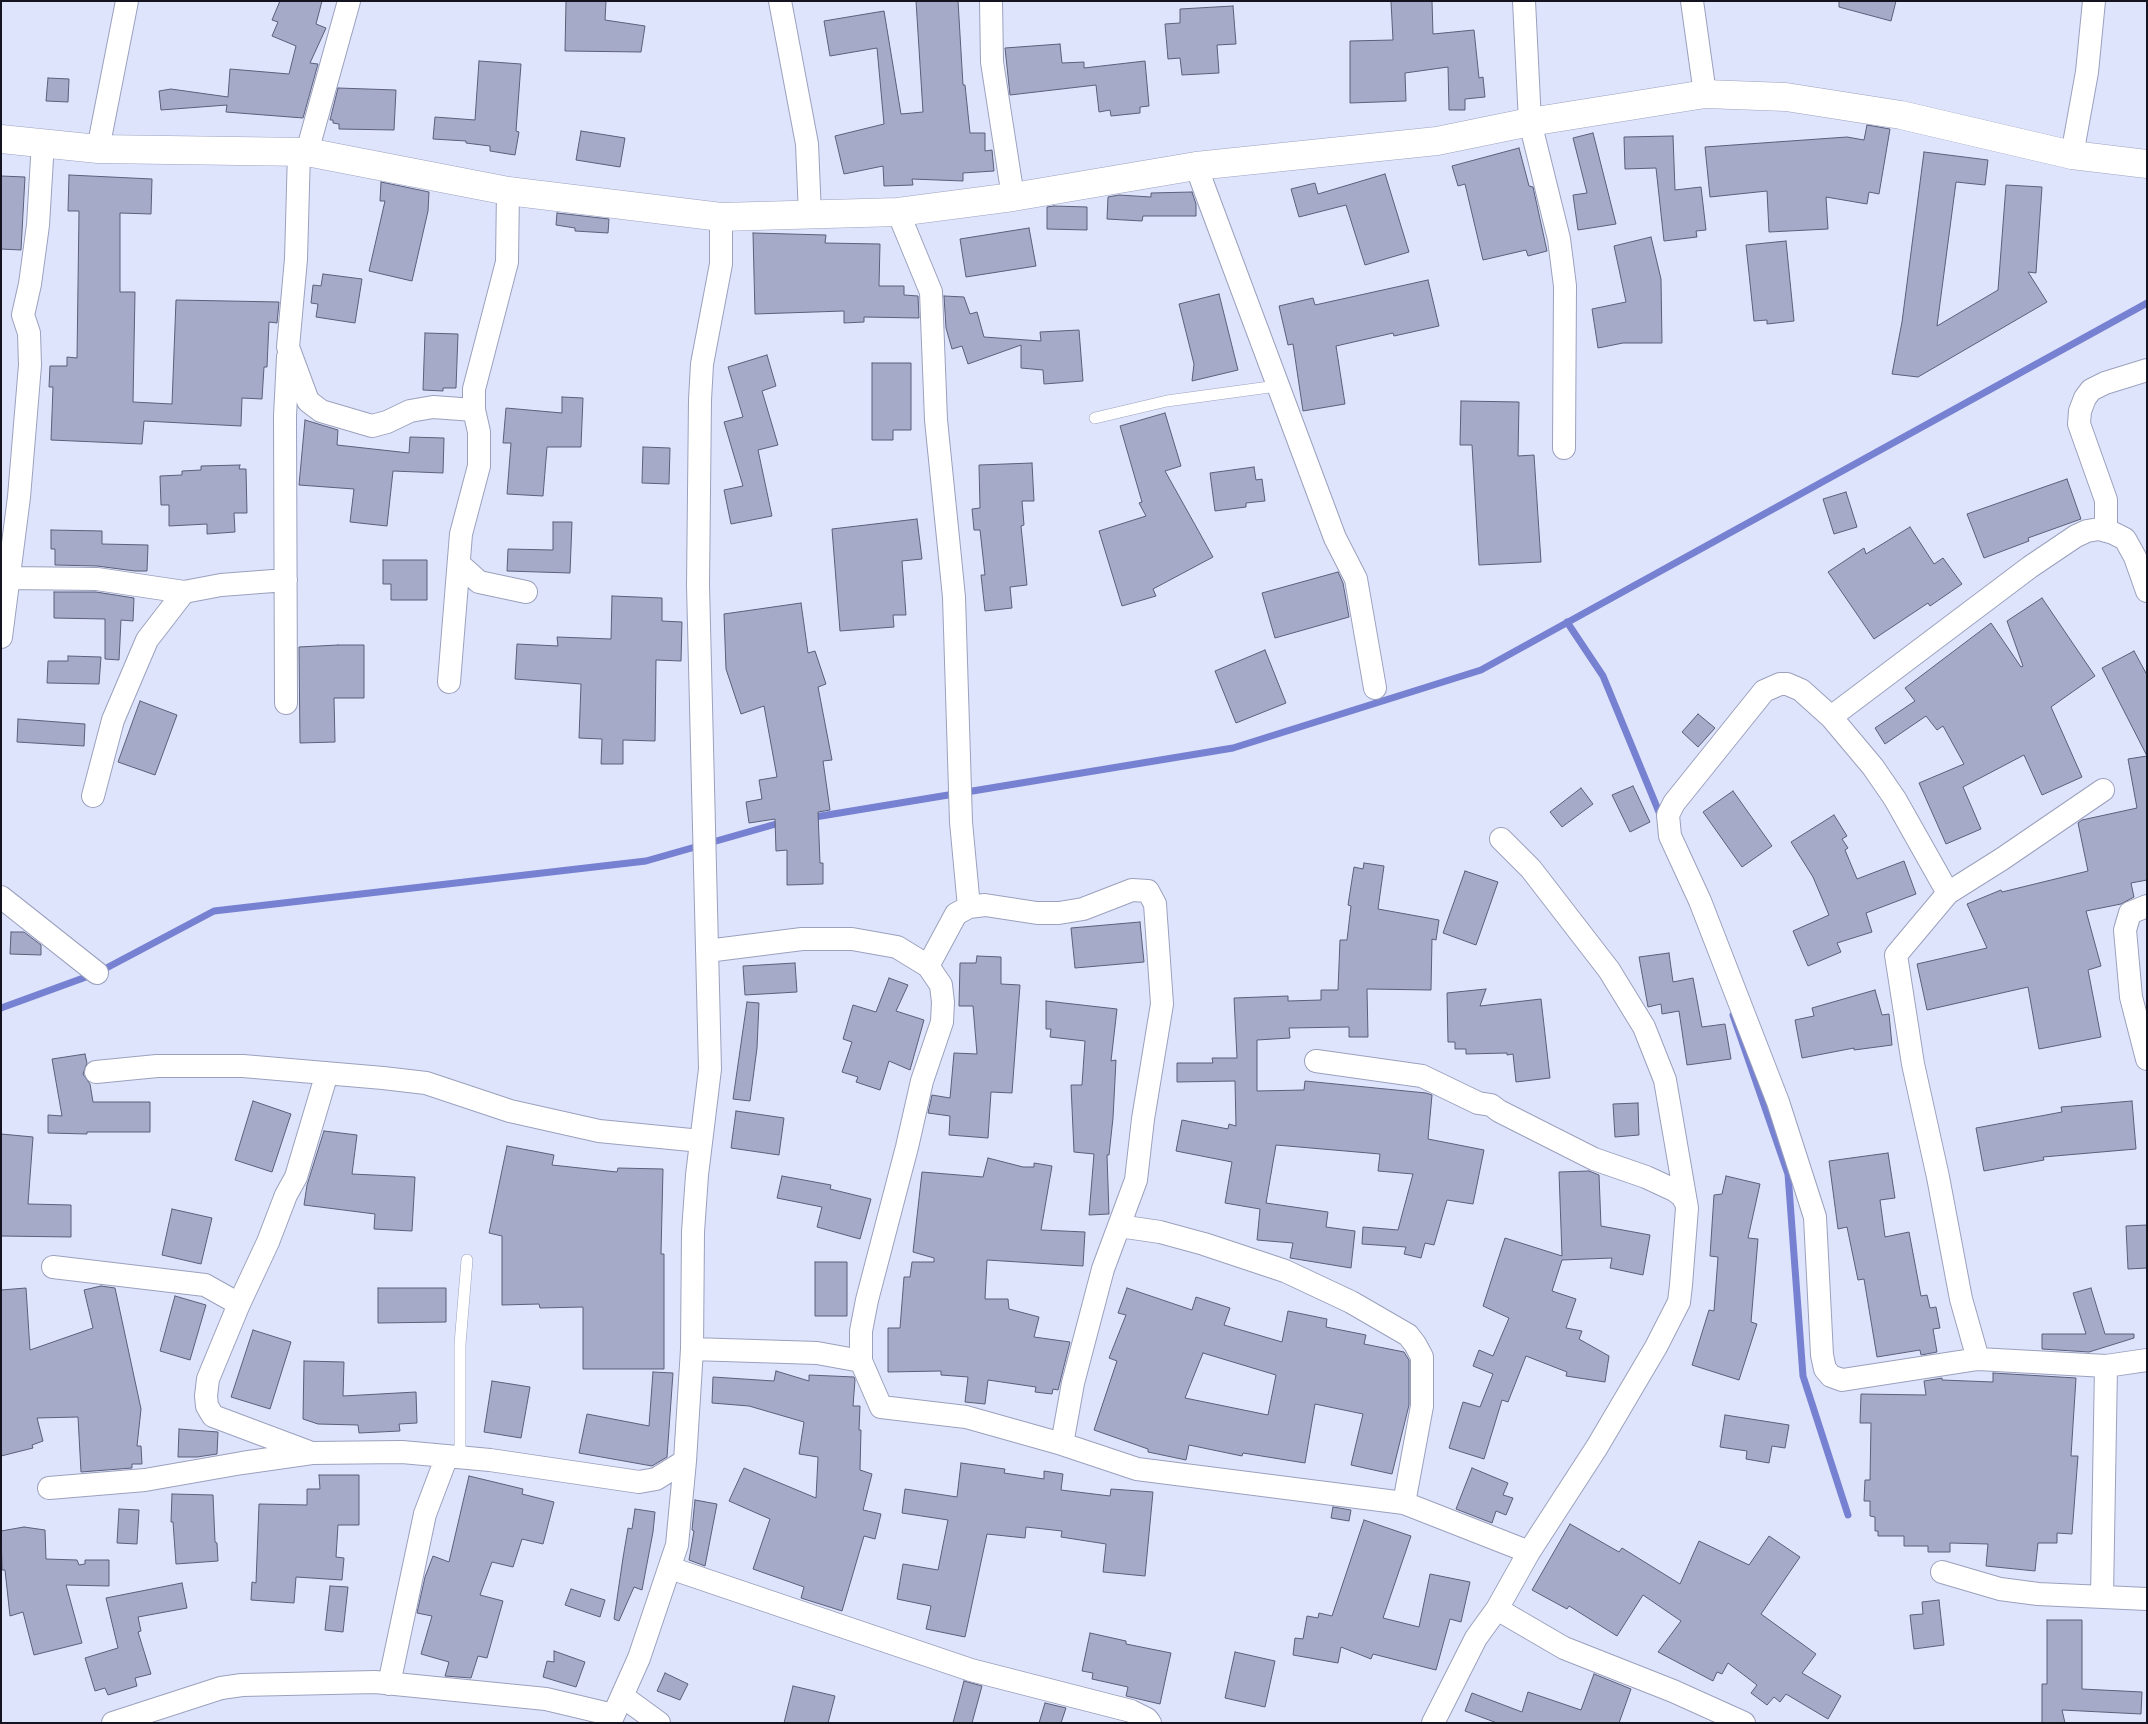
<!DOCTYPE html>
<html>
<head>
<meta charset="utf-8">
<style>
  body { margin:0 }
  #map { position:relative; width:2148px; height:1724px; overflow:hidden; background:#dfe4fd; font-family:"Sofia Sans Condensed",sans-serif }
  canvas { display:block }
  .frame { position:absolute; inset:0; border:2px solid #13141f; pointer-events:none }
</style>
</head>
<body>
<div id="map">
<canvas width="2148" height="1724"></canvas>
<div class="frame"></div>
</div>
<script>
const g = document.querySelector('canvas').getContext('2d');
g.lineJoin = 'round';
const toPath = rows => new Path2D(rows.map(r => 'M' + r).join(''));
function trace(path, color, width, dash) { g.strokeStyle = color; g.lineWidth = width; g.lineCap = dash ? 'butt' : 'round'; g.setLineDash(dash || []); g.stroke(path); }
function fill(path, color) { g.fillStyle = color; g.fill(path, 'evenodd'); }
trace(toPath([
  [1567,622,1603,676,1661,817],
  [809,818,1233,748,1481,670,2147,303],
  [1,1008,97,973,214,911,646,861,783,822],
  [1733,1015,1788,1174,1803,1376,1848,1515]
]), '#7781d1', 7);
const building = toPath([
  [280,1,322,1,316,24,326,28,310,63,318,64,303,118,226,112,227,105,161,110,159,91,171,89,228,97,230,69,289,74,296,46,272,36,278,22,272,20,280,1],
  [566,1,606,1,605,20,645,26,641,52,565,51,566,1],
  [916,1,958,1,963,85,965,85,970,133,985,133,985,151,992,150,994,171,963,173,963,181,912,179,913,185,884,186,883,166,844,174,835,136,884,124,877,48,830,56,824,21,884,11,901,114,923,112,916,1],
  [1391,1,1432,1,1433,34,1474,30,1479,78,1483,77,1485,97,1465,99,1465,110,1449,110,1448,67,1405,73,1406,101,1350,103,1350,41,1393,40,1391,1],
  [1839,1,1896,1,1891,21,1839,7,1839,1],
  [1233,6,1236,44,1217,45,1219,73,1182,75,1180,58,1168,59,1165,24,1180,23,1180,9,1233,6],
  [1060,44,1062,63,1084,62,1084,68,1145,61,1149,106,1140,107,1140,113,1111,116,1110,110,1099,112,1096,85,1010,95,1005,48,1060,44],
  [479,61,521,64,516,131,519,132,515,155,490,151,490,146,466,143,466,141,433,139,435,117,475,120,479,61],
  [48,78,69,79,68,102,46,101,48,78],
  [338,88,396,90,394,130,339,129,339,124,333,123,333,120,330,120,338,88],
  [1867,125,1890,129,1879,194,1869,192,1867,204,1826,197,1828,229,1769,232,1767,191,1710,197,1705,147,1847,137,1864,140,1867,125],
  [581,131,625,138,620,167,576,160,581,131],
  [1593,133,1616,224,1578,230,1573,195,1587,193,1573,138,1593,133],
  [1673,136,1675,190,1701,187,1706,230,1696,231,1697,237,1664,241,1656,168,1625,169,1624,137,1673,136],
  [1519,148,1529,186,1533,187,1547,251,1528,256,1526,250,1483,260,1465,184,1458,186,1452,166,1519,148],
  [1924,152,1988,160,1985,185,1956,182,1937,326,1998,290,2006,185,2042,187,2036,273,2028,272,2047,302,1918,377,1892,374,1902,322,1924,152],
  [1385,174,1409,252,1365,265,1346,205,1299,217,1291,189,1315,183,1318,194,1385,174],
  [69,175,152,179,151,214,120,213,120,292,135,292,133,402,172,404,176,300,279,302,277,323,269,322,267,367,264,367,262,399,242,398,241,426,144,421,142,444,51,440,53,387,49,387,50,366,67,366,67,357,77,358,79,211,68,211,69,175],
  [1,176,25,177,21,250,1,249,1,176],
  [381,182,429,192,428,211,412,281,369,271,385,201,380,201,381,182],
  [1192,192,1196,204,1196,216,1143,216,1142,221,1107,219,1108,197,1119,195,1151,197,1151,193,1192,192],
  [1054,206,1087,207,1087,230,1047,229,1047,207,1054,206],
  [557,213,609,219,608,233,575,231,575,228,556,225,557,213],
  [1029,228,1036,266,966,277,960,239,1029,228],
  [753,233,826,235,825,243,880,244,879,286,904,286,904,295,918,296,919,318,864,317,864,322,844,323,844,311,755,314,753,233],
  [1651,237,1661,279,1662,343,1623,343,1598,348,1592,309,1626,302,1614,246,1651,237],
  [1786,241,1794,321,1767,324,1767,320,1754,321,1746,245,1786,241],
  [323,274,362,279,355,323,316,317,318,304,311,303,313,285,321,286,323,274],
  [1428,280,1439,326,1394,336,1393,333,1336,346,1345,404,1303,411,1293,344,1288,345,1279,306,1313,298,1315,305,1428,280],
  [1219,294,1238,370,1192,381,1194,364,1179,304,1219,294],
  [944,296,964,297,970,314,977,312,984,337,1041,341,1040,332,1079,330,1083,381,1044,384,1043,370,1021,368,1021,345,968,364,962,346,952,349,946,328,944,296],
  [425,333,458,334,456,388,443,388,443,391,423,390,425,333],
  [767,355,776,386,762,391,778,445,758,450,772,516,731,524,724,490,743,486,724,422,743,417,728,367,767,355],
  [872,363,911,363,911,430,893,430,893,440,872,440,872,363],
  [562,397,583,398,581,447,547,447,543,496,507,494,511,443,503,443,506,408,562,413,562,397],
  [1461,401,1519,402,1518,456,1534,455,1541,562,1479,565,1472,445,1460,445,1461,401],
  [1165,413,1181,466,1165,471,1213,557,1153,589,1156,596,1122,606,1099,531,1146,516,1139,503,1142,502,1120,426,1165,413],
  [305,420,338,430,337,445,409,453,410,437,444,438,443,473,393,471,387,526,350,522,354,489,299,485,305,420],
  [643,447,670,448,669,484,642,483,643,447],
  [1032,463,1034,501,1022,501,1024,525,1021,526,1027,585,1010,587,1012,608,985,611,981,575,985,575,980,530,974,530,972,509,980,508,979,465,1032,463],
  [240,465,239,469,246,469,247,513,234,513,235,532,207,534,207,524,169,526,169,505,161,505,160,476,182,475,182,471,201,470,201,466,240,465],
  [1254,467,1256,480,1262,479,1265,501,1246,503,1246,507,1215,511,1210,473,1254,467],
  [2067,479,2081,519,2028,538,2029,541,1984,558,1967,514,2067,479],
  [1846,492,1857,527,1834,534,1823,499,1846,492],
  [917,519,922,559,902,561,906,615,893,615,894,627,840,631,832,529,917,519],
  [553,522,572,522,570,573,507,571,508,549,553,550,553,522],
  [1910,527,1934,564,1943,558,1962,584,1930,606,1928,603,1874,639,1828,572,1864,548,1866,554,1910,527],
  [51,530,102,531,102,544,148,545,147,571,135,571,97,566,55,565,55,549,51,549,51,530],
  [383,560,427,560,427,600,391,600,391,584,383,584,383,560],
  [1338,572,1343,583,1349,617,1275,638,1262,593,1338,572],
  [54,592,96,592,134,598,133,621,121,620,119,660,105,659,105,619,54,618,54,592],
  [612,596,662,598,662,621,682,622,681,661,656,660,655,741,623,740,623,764,601,764,602,739,579,738,581,684,515,679,517,644,558,646,557,637,611,639,612,596],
  [2042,598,2095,676,2051,707,2082,777,2042,795,2024,755,1963,787,1981,829,1946,844,1919,783,1964,764,1943,726,1937,730,1926,716,1885,744,1875,728,1915,701,1905,688,1991,623,2021,667,2023,666,2007,621,2042,598],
  [801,603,808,653,815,651,826,684,818,687,832,760,823,761,830,810,818,812,820,863,823,863,823,884,787,885,787,850,776,851,775,819,749,823,746,802,762,799,759,780,777,777,764,706,741,714,726,669,724,614,801,603],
  [338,645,364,645,364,698,334,698,335,742,300,743,299,647,338,645],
  [1265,650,1286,703,1236,723,1215,671,1265,650],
  [2134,651,2147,675,2147,880,2131,883,2134,897,2121,904,2086,911,2101,966,2088,970,2101,1037,2039,1049,2028,987,1927,1010,1917,964,1987,948,1967,904,2001,890,2002,892,2088,871,2078,823,2082,820,2137,808,2128,759,2147,756,2102,668,2134,651],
  [68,656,101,657,99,684,47,683,48,661,68,661,68,656],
  [140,701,177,715,155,775,118,762,140,701],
  [1698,714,1715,728,1698,747,1682,732,1698,714],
  [18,719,85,724,84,746,17,742,18,719],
  [1633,786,1650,822,1630,832,1612,795,1633,786],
  [1581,788,1593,804,1562,827,1550,812,1581,788],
  [1733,791,1772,846,1742,867,1703,812,1733,791],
  [1834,815,1847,836,1842,839,1848,848,1845,850,1857,879,1904,861,1916,894,1866,913,1872,932,1837,943,1841,952,1808,966,1793,931,1829,915,1813,877,1791,842,1834,815],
  [1364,863,1384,866,1378,909,1439,920,1436,940,1432,939,1431,990,1367,989,1368,1037,1349,1037,1349,1027,1289,1028,1290,1038,1257,1040,1257,1091,1304,1090,1305,1081,1426,1093,1432,1095,1428,1139,1484,1150,1473,1204,1447,1200,1434,1245,1425,1243,1421,1258,1404,1254,1406,1247,1362,1244,1363,1227,1398,1230,1413,1174,1378,1171,1380,1154,1276,1145,1266,1203,1328,1212,1326,1227,1355,1231,1351,1268,1290,1258,1293,1243,1257,1240,1260,1209,1225,1203,1232,1162,1176,1151,1182,1120,1228,1129,1229,1124,1236,1126,1235,1081,1177,1082,1177,1063,1213,1063,1212,1058,1237,1058,1234,998,1288,996,1288,1001,1321,1000,1321,990,1338,990,1340,940,1347,940,1351,906,1348,905,1354,867,1363,869,1364,863],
  [1465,871,1498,882,1476,945,1443,933,1465,871],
  [1140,922,1144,962,1075,968,1071,928,1140,922],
  [11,932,24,932,41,945,41,955,10,954,11,932],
  [1669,953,1673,982,1693,978,1702,1027,1725,1024,1731,1059,1687,1065,1679,1011,1662,1014,1661,1004,1648,1007,1639,957,1669,953],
  [977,956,1001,957,1001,984,1020,985,1012,1093,991,1092,988,1138,949,1135,950,1116,928,1113,932,1095,950,1098,954,1053,977,1054,973,1006,959,1006,960,963,976,963,977,956],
  [795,963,797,992,745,995,743,966,795,963],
  [889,978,908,985,896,1011,924,1020,910,1070,889,1061,880,1090,856,1082,858,1077,842,1072,852,1042,843,1039,853,1005,876,1012,889,978],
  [1486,989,1480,1006,1541,999,1550,1078,1516,1082,1513,1054,1507,1055,1507,1053,1466,1054,1466,1049,1455,1049,1455,1042,1448,1042,1447,993,1486,989],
  [1875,990,1882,1015,1889,1014,1892,1045,1854,1050,1854,1048,1802,1058,1795,1020,1814,1016,1812,1008,1875,990],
  [1046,1001,1117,1009,1111,1061,1116,1060,1113,1118,1109,1155,1107,1155,1109,1214,1089,1215,1094,1154,1074,1152,1071,1085,1082,1085,1085,1041,1050,1037,1051,1029,1046,1029,1046,1001],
  [747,1002,759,1003,757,1048,750,1101,733,1099,747,1002],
  [85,1054,87,1063,83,1074,90,1084,93,1102,150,1102,150,1132,87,1132,87,1134,48,1133,48,1115,62,1116,52,1059,85,1054],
  [253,1101,291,1114,272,1172,235,1160,253,1101],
  [2132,1101,2136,1149,2043,1157,2044,1160,1984,1171,1976,1128,2062,1112,2061,1107,2132,1101],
  [1638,1103,1639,1135,1615,1137,1613,1104,1638,1103],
  [736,1111,784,1118,779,1155,731,1148,736,1111],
  [324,1131,357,1135,352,1174,415,1177,412,1231,374,1229,375,1214,304,1205,307,1185,324,1131],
  [1,1134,33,1137,28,1204,71,1205,71,1237,1,1236,1,1134],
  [507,1146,554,1155,552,1165,617,1172,618,1168,663,1169,661,1254,664,1254,664,1369,583,1369,583,1307,540,1308,539,1304,502,1305,502,1236,489,1233,507,1146],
  [1888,1153,1895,1198,1880,1200,1885,1237,1909,1232,1921,1296,1927,1295,1930,1308,1936,1307,1940,1328,1933,1329,1937,1352,1921,1355,1920,1350,1877,1357,1864,1279,1858,1280,1847,1227,1838,1229,1829,1161,1888,1153],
  [988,1158,1023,1167,1034,1167,1034,1163,1052,1166,1041,1230,1085,1232,1083,1266,987,1260,985,1299,1008,1299,1009,1309,1039,1317,1034,1337,1070,1342,1058,1390,1053,1389,1052,1394,1035,1392,1036,1387,988,1380,985,1404,965,1402,968,1377,941,1375,941,1371,888,1372,888,1328,900,1328,904,1277,910,1277,912,1262,934,1262,934,1258,913,1252,922,1172,983,1177,988,1158],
  [1589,1171,1599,1175,1601,1226,1650,1235,1643,1275,1610,1268,1612,1258,1562,1260,1552,1291,1576,1299,1566,1328,1582,1331,1579,1339,1609,1356,1605,1382,1566,1376,1567,1372,1526,1356,1508,1402,1502,1400,1484,1459,1449,1448,1463,1402,1480,1407,1493,1374,1473,1366,1479,1350,1493,1356,1509,1318,1483,1306,1505,1238,1562,1256,1559,1172,1589,1171],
  [782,1176,831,1185,830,1189,871,1199,860,1239,817,1227,822,1207,777,1198,782,1176],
  [1726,1176,1760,1184,1748,1238,1758,1239,1751,1322,1757,1324,1739,1380,1692,1365,1709,1310,1714,1311,1718,1257,1710,1256,1714,1195,1722,1194,1726,1176],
  [172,1209,212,1218,201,1264,162,1255,172,1209],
  [2147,1225,2147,1268,2128,1269,2126,1226,2147,1225],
  [815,1262,847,1262,847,1316,815,1316,815,1262],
  [101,1286,115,1288,141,1409,137,1446,141,1446,142,1464,132,1464,132,1468,81,1472,78,1417,37,1418,43,1441,32,1445,33,1448,1,1456,1,1290,26,1288,30,1350,93,1328,84,1290,101,1286],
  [378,1288,446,1288,446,1322,378,1323,378,1288],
  [1127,1288,1192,1310,1196,1297,1230,1308,1224,1325,1282,1342,1288,1311,1327,1319,1326,1327,1366,1335,1364,1344,1404,1352,1409,1360,1409,1405,1392,1474,1351,1465,1363,1414,1315,1404,1305,1463,1243,1453,1242,1456,1189,1445,1186,1460,1148,1452,1148,1449,1094,1430,1117,1361,1109,1358,1126,1315,1118,1313,1127,1288],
  [1203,1353,1276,1375,1268,1415,1185,1398,1203,1353],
  [2091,1288,2105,1334,2134,1334,2134,1338,2089,1352,2042,1349,2042,1334,2086,1334,2073,1293,2091,1288],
  [175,1296,206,1305,190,1360,160,1351,175,1296],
  [253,1330,291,1342,270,1409,231,1397,253,1330],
  [304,1361,344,1362,343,1396,416,1392,417,1423,399,1424,400,1431,359,1433,358,1425,318,1424,303,1419,304,1361],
  [776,1371,809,1381,809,1375,854,1377,855,1380,853,1406,860,1406,859,1430,861,1430,860,1470,872,1474,863,1510,881,1514,875,1539,864,1536,842,1611,801,1598,804,1587,753,1569,770,1519,729,1501,744,1468,816,1498,818,1457,799,1454,804,1422,749,1406,712,1403,713,1377,774,1381,776,1371],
  [653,1372,673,1373,667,1457,652,1466,579,1453,587,1414,649,1426,653,1372],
  [1993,1373,2076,1378,2071,1456,2078,1456,2072,1534,2057,1533,2057,1543,2038,1543,2035,1571,1986,1566,1988,1544,1950,1543,1950,1552,1928,1552,1928,1546,1904,1546,1904,1536,1878,1536,1878,1531,1875,1531,1875,1517,1870,1516,1870,1501,1864,1501,1865,1480,1870,1480,1871,1423,1860,1423,1861,1394,1926,1395,1924,1381,1942,1378,1942,1380,1993,1382,1993,1373],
  [492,1381,530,1387,521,1438,484,1432,492,1381],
  [1725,1415,1789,1425,1785,1448,1772,1446,1769,1463,1746,1459,1747,1451,1720,1447,1725,1415],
  [179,1429,218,1432,217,1454,197,1457,178,1457,179,1429],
  [961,1463,1005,1469,1004,1473,1044,1479,1044,1471,1063,1474,1061,1490,1110,1496,1111,1489,1153,1492,1145,1576,1103,1572,1106,1544,1061,1537,1062,1531,1026,1527,1025,1538,987,1534,965,1637,926,1629,931,1606,897,1599,903,1564,938,1570,948,1520,902,1513,905,1489,957,1497,961,1463],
  [1472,1468,1508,1483,1503,1495,1513,1498,1506,1515,1496,1511,1492,1523,1456,1509,1472,1468],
  [319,1475,359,1475,359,1525,338,1525,336,1557,344,1558,342,1580,296,1577,294,1603,251,1600,252,1582,256,1583,259,1504,307,1505,307,1489,320,1489,319,1475],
  [469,1476,523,1489,522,1494,554,1502,543,1544,522,1539,513,1567,492,1562,480,1595,503,1601,487,1658,478,1656,471,1678,445,1676,449,1662,421,1654,432,1616,417,1613,425,1577,433,1556,449,1562,469,1476],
  [172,1494,213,1495,215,1542,217,1543,218,1561,176,1564,173,1522,171,1522,172,1494],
  [695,1500,717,1504,705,1566,689,1560,694,1531,692,1530,695,1500],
  [1333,1507,1351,1510,1349,1521,1331,1518,1333,1507],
  [119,1509,139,1510,137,1544,117,1543,119,1509],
  [635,1509,655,1512,653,1532,642,1590,634,1587,619,1621,614,1619,623,1558,628,1528,632,1529,635,1509],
  [1364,1520,1411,1536,1383,1618,1419,1627,1430,1574,1470,1582,1461,1622,1450,1619,1436,1670,1373,1654,1371,1659,1341,1647,1338,1663,1293,1655,1295,1638,1303,1639,1307,1616,1318,1618,1319,1613,1332,1616,1364,1520],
  [1570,1524,1619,1552,1622,1548,1680,1584,1699,1541,1749,1565,1769,1536,1800,1557,1761,1614,1816,1654,1802,1673,1841,1696,1828,1719,1786,1694,1780,1702,1774,1697,1767,1705,1751,1693,1757,1685,1728,1663,1722,1674,1717,1672,1713,1681,1658,1652,1681,1621,1643,1595,1617,1636,1569,1606,1567,1609,1532,1590,1570,1524],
  [24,1527,45,1530,46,1559,77,1560,79,1565,85,1564,85,1560,109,1560,109,1586,66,1585,82,1643,34,1655,23,1612,10,1616,5,1570,2,1570,1,1531,24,1527],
  [182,1583,187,1608,138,1617,141,1631,138,1632,151,1674,135,1678,137,1686,108,1695,105,1688,95,1691,85,1658,118,1648,106,1598,182,1583],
  [330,1586,348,1587,343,1632,325,1630,330,1586],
  [571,1589,605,1600,600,1617,565,1605,571,1589],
  [1939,1600,1944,1645,1914,1649,1910,1615,1923,1614,1922,1602,1939,1600],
  [2047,1620,2082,1620,2082,1689,2142,1692,2141,1714,2062,1710,2065,1723,2042,1723,2042,1684,2047,1684,2047,1620],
  [1090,1633,1126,1641,1126,1644,1171,1653,1160,1704,1126,1696,1128,1687,1092,1679,1093,1673,1082,1671,1090,1633],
  [554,1651,585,1662,576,1687,543,1677,547,1661,554,1662,554,1651],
  [1235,1652,1275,1661,1265,1707,1225,1698,1235,1652],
  [665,1673,688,1684,680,1700,657,1691,665,1673],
  [1594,1674,1631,1689,1619,1723,1497,1723,1465,1711,1472,1693,1522,1712,1528,1692,1581,1710,1594,1674],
  [964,1681,982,1686,972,1723,953,1723,964,1681],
  [793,1686,835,1696,828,1723,784,1723,793,1686],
  [1045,1703,1066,1708,1061,1723,1039,1723,1045,1703]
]);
fill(building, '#a4aac7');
trace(building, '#5b5f7a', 1);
const lane = toPath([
  [1095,418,1167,401,1277,386],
  [460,1457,460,1344,467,1260]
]);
const street = toPath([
  [780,1,807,144,810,215],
  [991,1,992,62,1013,197],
  [1524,1,1530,122,1559,239,1565,286,1564,448],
  [1692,1,1705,94],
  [98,149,127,1],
  [299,152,296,259,288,347,308,401,321,411,372,426,387,422,410,411,433,407,474,410],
  [307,152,349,1],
  [2072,155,2087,72,2094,1],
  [1196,166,1335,538,1356,579,1375,688],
  [898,212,931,292,936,420,954,597,961,822,969,907],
  [2106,531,2106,500,2079,424,2080,411,2085,398,2091,390,2105,383,2147,370],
  [459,564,479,582,526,592],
  [9,578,97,579,184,592],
  [1,637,19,497,30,365,29,333,23,315,30,284,38,225,43,142],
  [449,682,461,534,479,466,479,432,474,410,474,389,507,262,508,191],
  [286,703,285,416,288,357],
  [1831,717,2030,567,2076,536,2087,531,2099,529,2113,533,2125,539,2135,557,2147,591],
  [93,796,113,720,147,640,184,592,221,585,286,580],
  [1948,893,1895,799,1873,767,1831,717,1801,690,1787,684,1780,684,1764,691,1674,803,1668,815,1670,836,1700,901,1778,1102,1815,1217,1822,1355,1825,1369,1831,1376,1842,1380,1978,1359,2106,1366,2147,1360],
  [1,897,97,973],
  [2147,906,2130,913,2125,930,2131,997,2147,1059],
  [707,951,802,939,852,939,897,947,928,966,941,985,943,1002,942,1022,922,1081,907,1147,867,1300,861,1331,861,1361],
  [1316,1061,1422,1076,1478,1103,1491,1105,1499,1111,1594,1159,1646,1177,1674,1190,1682,1196,1686,1203],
  [96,1072,157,1066,243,1066,383,1078,426,1083,510,1111,599,1131,701,1141],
  [1119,1226,1160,1232,1204,1244,1285,1271,1351,1302,1408,1335,1415,1344,1422,1357,1422,1406,1404,1503,1529,1552],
  [53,1267,205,1285,239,1304],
  [692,1349,817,1353,861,1361,881,1407,966,1417,1062,1444,1073,1383,1103,1269,1136,1180,1143,1119,1162,1004,1155,904,1148,891,1132,890,1083,909,1059,913,1037,913,985,905,969,907,956,914,928,966],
  [1978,1359,1961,1299,1938,1177,1913,1064,1896,955,1948,893,2002,859,2103,790],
  [1062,1444,1137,1469,1404,1503],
  [309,1452,213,1416,207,1406,206,1396,208,1379,239,1304,268,1242,286,1195,296,1177,327,1073],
  [49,1488,145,1480,242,1463,312,1453,402,1452,490,1460,639,1482,656,1479,685,1461],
  [670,1568,971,1670,1131,1711,1147,1719,1150,1723],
  [1942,1572,2000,1589,2038,1594,2147,1599],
  [2102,1597,2106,1366],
  [1497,1609,1564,1648,1673,1691,1744,1723],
  [389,1684,425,1514,447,1456],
  [622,1696,659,1723],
  [113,1723,221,1688,242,1685,375,1682,546,1699,613,1715],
  [610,1723,639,1658,677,1545,685,1461,692,1349,693,1232,697,1175,710,1069,698,585,700,400,702,364,721,264,721,217],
  [1433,1723,1476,1638,1497,1609,1529,1552,1597,1447,1656,1347,1679,1302,1681,1285,1687,1208,1665,1080,1644,1027,1609,970,1531,869,1501,839]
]);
const secondary = toPath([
  [1,139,98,149,307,152,508,191,721,217,898,212,1013,197,1196,166,1437,141,1530,122,1705,94,1786,97,1901,115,2072,155,2147,164]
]);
trace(lane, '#9ba1bd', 12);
trace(street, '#9ba1bd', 24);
trace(secondary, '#9ba1bd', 29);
trace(lane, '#fff', 11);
trace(street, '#fff', 22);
trace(secondary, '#fff', 28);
</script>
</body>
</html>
